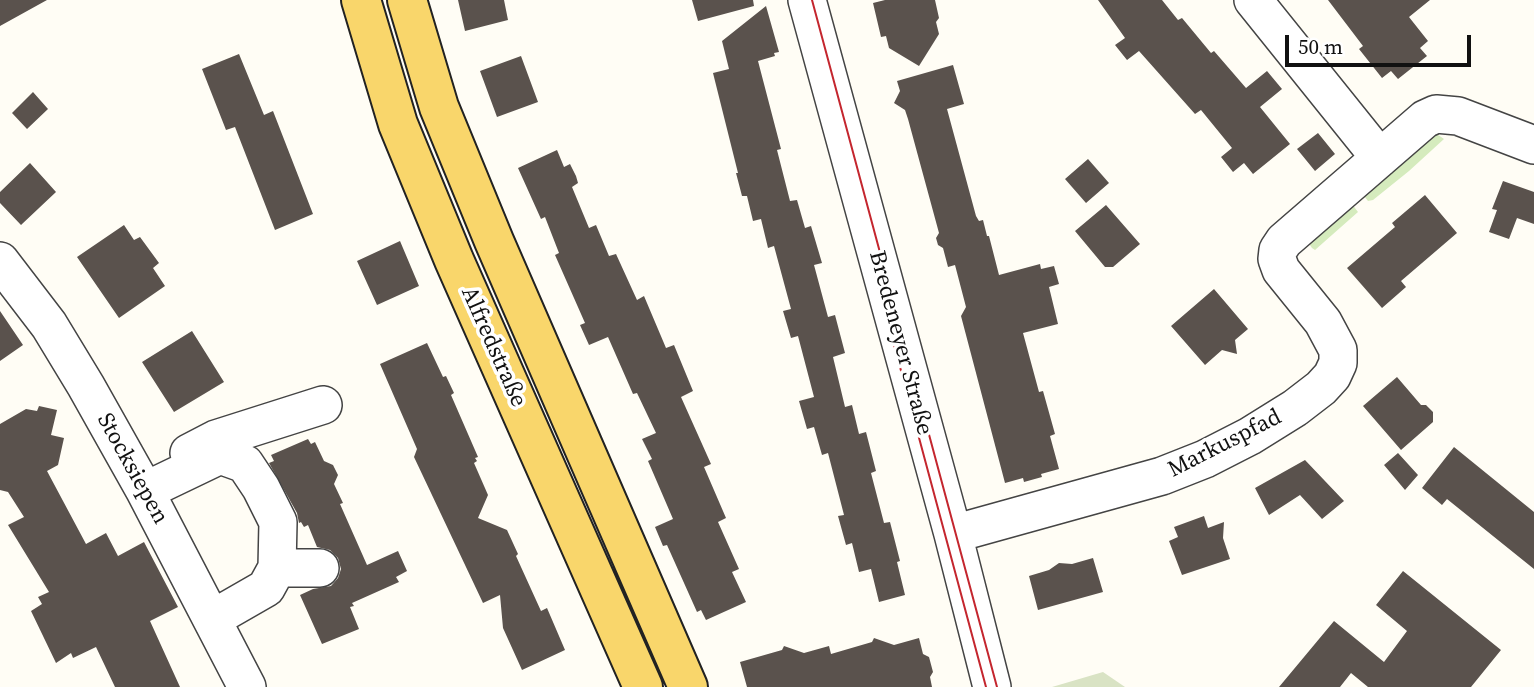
<!DOCTYPE html>
<html>
<head>
<meta charset="utf-8">
<style>
  body { margin:0 }
  #map { position:relative; width:1534px; height:687px; overflow:hidden; background:#fffdf5; font-family:"Source Serif 4",serif }
  canvas { display:block }
  .scale { position:absolute; left:1285px; top:35px; width:186px; height:32px; box-sizing:border-box; border:4px solid #111; border-top:0; padding-left:9px; font-size:21px; line-height:24px; white-space:nowrap; color:#111; -webkit-text-stroke:5px #fff; paint-order:stroke }
</style>
</head>
<body>
<div id="map">
<canvas width="1534" height="687"></canvas>
<div class="scale">50 m</div>
</div>
<script>
const g = document.querySelector('canvas').getContext('2d');
g.lineJoin = 'round';
function fill(path, color) { g.fillStyle = color; g.fill(path, 'evenodd'); }
const toPath = rows => new Path2D(rows.map(r => 'M' + r).join(''));
function trace(path, color, width, dash) { g.strokeStyle = color; g.lineWidth = width; g.lineCap = dash ? 'butt' : 'round'; g.setLineDash(dash || []); g.stroke(path); }
function drawText(font, color, halo, rows, align = 'center') {
  g.font = font + ' "Source Serif 4",serif'; g.lineWidth = 7; g.setLineDash([]); g.textBaseline = 'middle'; g.strokeStyle = halo; g.fillStyle = color; for (const [text, x, y, turn = 0] of rows) {
    g.save(); g.translate(x, y); g.rotate((+turn || 0) * Math.PI / 180); g.textAlign = isNaN(turn) ? turn : align; if (halo) g.strokeText(text, 0, 0); g.fillText(text, 0, 0); g.restore();
  }
}
fill(toPath([
  [1431,130,1444,139,1409,171,1373,200,1368,201,1360,191],
  [1349,200,1358,212,1315,250,1312,248,1305,238]
]), '#d5ebbd');
fill(toPath([
  [1103,672,1125,687,1052,687]
]), '#d9e3c4');
fill(toPath([
  [0,0,47,0,0,26],
  [458,0,504,0,508,20,465,31],
  [692,0,753,0,754,6,698,21],
  [885,0,935,0,939,18,936,22,939,34,919,66,889,48,886,36,881,37,873,3],
  [1098,0,1162,0,1178,20,1182,18,1211,53,1214,51,1246,88,1267,71,1282,89,1260,107,1290,144,1253,174,1244,163,1233,172,1221,157,1232,148,1201,110,1195,114,1139,51,1127,60,1115,45,1125,38],
  [1328,0,1430,0,1409,17,1428,41,1420,48,1427,56,1398,79,1391,71,1382,78,1359,49,1363,46],
  [766,6,779,52,774,53,775,56,758,61,781,149,777,150,790,201,797,200,805,228,811,226,822,263,814,265,828,317,835,315,845,353,833,357,845,407,852,405,859,434,866,432,876,471,871,473,884,523,890,522,900,561,897,562,905,595,879,602,871,569,859,572,852,543,846,545,838,516,844,515,828,453,822,455,814,427,807,429,799,401,814,397,798,336,791,338,783,311,791,309,774,246,768,248,761,219,753,221,747,196,742,196,736,173,738,173,713,73,729,69,722,41],
  [239,54,264,115,273,111,313,214,275,230,235,127,226,130,202,69],
  [521,56,538,102,497,117,480,71],
  [953,65,964,104,947,109,976,216,979,221,983,220,987,236,989,236,999,275,1040,264,1041,269,1054,266,1059,284,1049,287,1058,324,1023,333,1039,392,1043,391,1055,434,1050,436,1059,469,1041,474,1042,477,1024,482,1023,478,1005,483,961,316,966,307,955,265,948,267,943,248,938,245,936,238,939,233,908,119,905,110,894,103,900,91,897,81],
  [33,92,48,109,27,129,12,113],
  [1318,133,1335,154,1315,171,1297,149],
  [557,150,564,167,570,164,576,176,578,183,572,187,589,228,596,225,609,256,616,254,637,300,644,296,666,348,674,345,693,391,681,397,711,464,704,467,726,518,718,522,739,569,732,572,746,602,706,620,701,610,697,612,667,545,663,546,655,527,673,519,648,461,652,459,642,439,656,433,637,393,633,394,608,337,589,345,580,325,585,323,555,255,559,253,545,217,541,219,518,168],
  [1088,159,1109,183,1086,203,1065,179],
  [30,163,56,192,21,225,0,203,0,192],
  [1503,181,1534,192,1534,224,1517,218,1509,239,1489,232,1497,210,1492,209],
  [1425,195,1457,233,1401,281,1406,287,1382,308,1347,268,1395,227,1392,223],
  [1106,205,1140,244,1113,267,1105,267,1075,231],
  [124,225,134,240,140,237,159,263,153,268,165,286,119,318,77,257],
  [400,241,419,286,377,305,357,261],
  [1214,289,1248,329,1235,340,1237,354,1222,350,1205,365,1171,326],
  [0,311,23,345,0,361],
  [192,331,224,382,174,412,142,362],
  [427,343,443,377,446,376,454,393,451,395,478,457,475,458,477,461,474,463,488,495,478,518,507,530,518,554,516,556,541,611,547,608,565,650,522,670,503,628,500,595,483,603,414,457,417,449,380,364],
  [1397,377,1421,405,1426,405,1433,412,1433,422,1401,450,1363,406],
  [39,406,57,410,51,435,64,438,58,465,47,471,86,544,106,533,118,556,144,542,178,607,150,621,180,687,115,687,96,647,73,658,71,653,56,663,31,611,42,604,38,597,49,592,8,525,24,517,8,492,0,490,0,424,26,409,37,411],
  [308,439,311,444,315,442,324,461,333,465,338,475,334,484,343,503,340,504,367,565,398,551,407,571,396,577,399,582,352,603,354,606,350,607,359,629,322,644,300,595,313,589,331,586,338,578,341,569,338,558,330,550,317,547,308,525,304,527,301,522,299,523,297,513,269,463,274,461,271,455],
  [1454,447,1534,512,1534,569,1447,499,1442,505,1422,488],
  [1398,453,1418,475,1405,490,1384,465],
  [1305,460,1344,501,1322,519,1300,495,1269,515,1255,488],
  [1204,516,1208,528,1224,522,1223,538,1230,559,1182,575,1169,541,1178,537,1174,527],
  [1093,558,1103,592,1038,610,1029,576,1049,570,1059,563,1072,564],
  [1403,571,1501,650,1471,687,1368,687,1351,673,1340,687,1279,687,1334,621,1384,662,1407,631,1376,605],
  [874,638,894,645,919,638,923,654,929,657,933,672,930,677,932,687,747,687,740,662,782,650,784,646,804,653,829,646,831,654,872,642]
]), '#5a524d');
const minor = toPath([
  [807,0,953,534,992,687],
  [1253,0,1380,158],
  [0,261,49,325,86,386,145,491,247,687],
  [189,453,216,439,323,405],
  [145,491,220,455,245,464,261,488,278,522,277,568,266,588,212,619],
  [953,534,1162,476,1205,459,1250,436,1295,408,1321,388,1332,376,1338,363,1338,350,1323,322,1281,270,1277,259,1278,250,1284,241,1425,119,1436,114,1458,116,1534,145],
  [277,568,320,568]
]);
const major = toPath([
  [361,0,398,124,454,260,643,687],
  [407,0,439,107,494,241,688,687]
]);
trace(minor, '#444', 40);
trace(major, '#222', 42);
trace(minor, '#fff', 37);
trace(major, '#f9d66b', 38);
trace(toPath([
  [812,0,997,687],
  [875,274,986,687]
]), '#c4262e', 2);
drawText('23px', '#111', '#fff', [
  ["Bredeneyer Straße",900,343,75],
  ["Alfredstraße",493,347,66],
  ["Markuspfad",1225,444,-27],
  ["Stocksiepen",132,469,61]
]);
</script>
</body>
</html>
